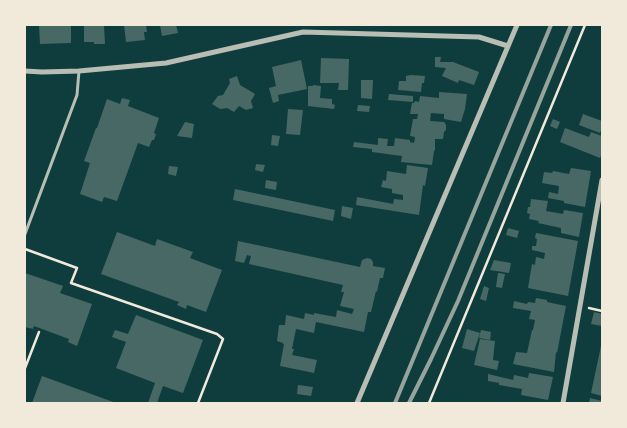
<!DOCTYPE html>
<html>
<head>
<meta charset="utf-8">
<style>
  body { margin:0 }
  #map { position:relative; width:627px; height:428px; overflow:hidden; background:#0f3d3e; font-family:"Public Sans",sans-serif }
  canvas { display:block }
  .frame { position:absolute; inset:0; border:26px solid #f1e9da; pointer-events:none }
</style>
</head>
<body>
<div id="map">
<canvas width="627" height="428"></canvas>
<div class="frame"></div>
</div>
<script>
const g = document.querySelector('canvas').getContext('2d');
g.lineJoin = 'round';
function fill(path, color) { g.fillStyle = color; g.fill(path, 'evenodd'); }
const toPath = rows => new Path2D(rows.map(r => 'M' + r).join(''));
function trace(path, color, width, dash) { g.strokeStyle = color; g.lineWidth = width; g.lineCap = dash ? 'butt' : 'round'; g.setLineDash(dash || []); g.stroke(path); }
fill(toPath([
  [39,25,71,25,71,43,40,44],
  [84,25,104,25,105,44,94,44,94,42,84,42],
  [124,25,146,25,147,32,144,32,145,40,126,42],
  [160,25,176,25,178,33,162,36],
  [435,57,441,57,440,62,453,62,479,72,474,85,459,80,458,83,442,76,446,68,435,67],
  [321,58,349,59,348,90,338,90,339,83,320,83],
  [301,60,307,89,278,95,279,101,273,103,269,88,276,86,272,67],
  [411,75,425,76,424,83,422,83,421,92,398,90,399,81,406,81,406,76],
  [237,76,240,85,255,94,251,101,253,108,246,110,239,106,234,112,227,108,220,109,212,104,218,96,223,95,230,83,229,79],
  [361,80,373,80,372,99,361,98],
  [313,85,321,86,320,98,332,99,332,104,335,105,334,109,308,106,308,86,313,86],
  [439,92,467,94,465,109,461,122,444,119,444,114,431,113,430,121,444,122,446,125,446,130,444,132,443,139,435,139,435,150,434,151,432,165,401,162,402,156,372,152,372,149,353,147,354,142,378,145,378,138,388,139,387,146,394,146,395,138,410,140,410,142,414,143,415,137,410,136,413,119,417,119,418,114,410,114,412,103,414,103,415,101,419,102,420,96,439,98],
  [389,94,413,96,413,102,388,100],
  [122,98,130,100,128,106,159,118,154,133,156,134,154,140,152,140,149,147,138,143,117,201,104,197,102,202,80,194,90,163,84,161,96,128,97,128,107,99,120,104],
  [358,105,370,106,369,112,357,111],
  [288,109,303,110,300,135,286,134],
  [583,114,602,121,602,128,600,133,579,125],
  [553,119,560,122,557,129,550,126],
  [185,122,194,124,192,138,177,136],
  [565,128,589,137,591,132,602,136,601,143,602,144,602,153,600,158,560,142],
  [272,135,280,136,278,146,271,145],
  [256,164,265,165,263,172,255,170],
  [407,165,428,168,425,186,423,185,419,215,356,205,357,197,393,204,394,199,403,200,403,195,392,193,392,189,381,187,383,180,386,181,387,171,406,174],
  [169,166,178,167,176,176,168,174],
  [571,168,591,171,585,207,564,203,564,201,548,198,549,192,558,194,559,186,542,183,544,172,552,173,553,171,569,174],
  [266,180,277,182,276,190,265,188],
  [235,189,335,210,333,221,233,200],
  [531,199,548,201,546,211,563,214,564,210,583,213,579,237,561,233,561,228,538,223,539,221,529,219,530,214,527,213,528,207,530,207],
  [342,206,353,208,351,219,341,216],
  [508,228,519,231,517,238,506,235],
  [117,232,155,246,157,239,193,252,190,258,222,270,206,312,187,305,186,309,177,305,179,302,101,274],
  [536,233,578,241,568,296,528,288,532,264,535,265,536,257,544,259,545,253,532,250,532,246,536,246,537,239,535,238],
  [238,241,360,267,362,260,367,258,371,259,373,262,373,266,385,268,383,278,380,278,377,292,376,291,371,312,368,312,364,332,316,322,314,333,296,329,292,349,294,349,292,355,317,360,314,373,280,366,284,344,283,344,283,343,277,341,279,325,285,325,286,315,304,319,305,313,314,315,314,313,336,317,337,310,352,314,354,309,340,306,344,292,341,292,343,285,249,264,251,256,247,255,244,263,235,261],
  [494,260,511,263,509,273,490,270],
  [25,273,63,286,60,293,92,304,77,346,68,342,69,339,34,326,33,329,25,327],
  [498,273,505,274,502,288,496,287],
  [484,286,489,288,486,301,480,299],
  [536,298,547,300,547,302,566,306,557,353,556,352,554,372,513,364,516,352,527,353,532,330,533,330,535,320,529,319,531,311,513,308,514,301,527,304,528,302,535,303],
  [594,312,602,314,602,326,591,324],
  [136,315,203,340,183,393,163,386,157,403,148,403,155,383,116,368,126,342,112,337,115,330,128,334],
  [467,329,480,333,474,351,462,348],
  [481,330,491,332,490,340,479,338],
  [480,339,495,341,493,360,499,361,497,370,474,365],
  [601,346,602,346,602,396,591,393],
  [529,373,553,377,548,400,521,395,522,389,499,385,499,383,488,381,488,374,513,380,514,375,528,378],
  [42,376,116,403,32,403],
  [298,385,313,387,311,396,297,394],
  [590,398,602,401,602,403,589,403]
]), '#486865');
trace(toPath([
  [25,249,77,268,71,283,217,334,223,339,198,403],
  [589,308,602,311],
  [25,368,39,332],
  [429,403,585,25]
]), '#f1e9da', 2.5);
trace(toPath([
  [25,234,77,95,79,71]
]), '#b8beb3', 3);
trace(toPath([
  [25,71,42,72,79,71,166,63,303,32,479,37,508,46],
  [357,403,517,25],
  [563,403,602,180]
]), '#b8beb3', 5);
trace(toPath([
  [395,403,551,25],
  [409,403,431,359,458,301,571,25]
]), '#97a49c', 4);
</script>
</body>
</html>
